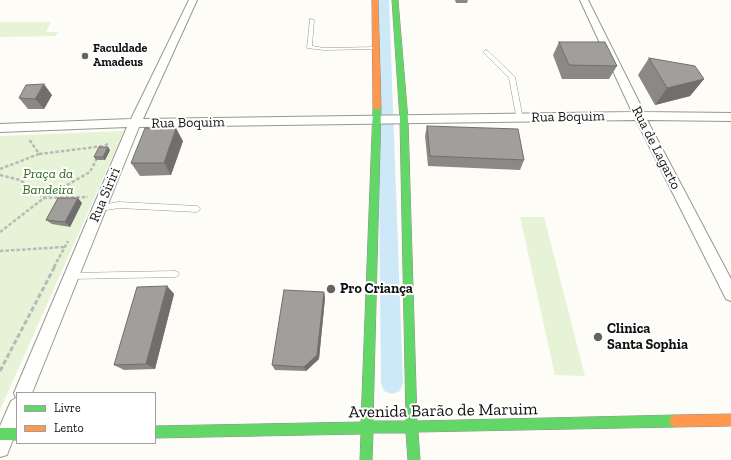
<!DOCTYPE html>
<html>
<head>
<meta charset="utf-8">
<style>
  body { margin:0 }
  #map { position:relative; width:731px; height:460px; overflow:hidden; background:#fdfcf7; font-family:"Zilla Slab",serif }
  canvas { display:block }
  .legend { position:absolute; left:16px; top:392px; width:140px; height:52px; box-sizing:border-box; background:#fff; border:1px solid #a0a0a0; margin:0; padding:5px 7px; list-style:none; font-size:12px; color:#111 }
  .legend li { display:flex; align-items:center; gap:8px; height:20px }
  .legend b { width:20px; border:1px solid #a0a0a0 }
</style>
</head>
<body>
<div id="map">
<canvas width="731" height="460"></canvas>
<ul class="legend">
<li><b style="height:5px;background:#63d668"></b>Livre</li>
<li><b style="height:5px;background:#ff974d"></b>Lento</li>
</ul>
</div>
<script>
const g = document.querySelector('canvas').getContext('2d');
g.lineJoin = 'round';
function fill(path, color) { g.fillStyle = color; g.fill(path, 'evenodd'); }
const toPath = rows => new Path2D(rows.map(r => 'M' + r).join(''));
function trace(path, color, width, dash) { g.strokeStyle = color; g.lineWidth = width; g.lineCap = dash ? 'butt' : 'round'; g.setLineDash(dash || []); g.stroke(path); }
function drawText(font, color, halo, rows, align = 'center') {
  g.font = font + ' "Zilla Slab",serif'; g.lineWidth = 4; g.setLineDash([]); g.textBaseline = 'middle'; g.strokeStyle = halo; g.fillStyle = color; for (const [text, x, y, turn = 0] of rows) {
    g.save(); g.translate(x, y); g.rotate((+turn || 0) * Math.PI / 180); g.textAlign = isNaN(turn) ? turn : align; if (halo) g.strokeText(text, 0, 0); g.fillText(text, 0, 0); g.restore();
  }
}
fill(toPath([
  [0,22,51,22,46,32,59,32,55,36,0,37],
  [124,131,0,410,0,136],
  [520,217,544,217,585,376,555,375]
]), '#e7f3d7');
fill(toPath([
  [377,0,389,0,403,383,400,391,392,394,384,391,381,383,377,0]
]), '#cde8f7');
const lane = toPath([
  [310,19,314,20,312,46,324,48,376,47,378,48,376,49,324,50,307,48,310,19],
  [486,50,488,51,515,77,522,114,525,118,524,119,520,119,516,115,509,78,484,53,484,51,486,50],
  [119,202,197,206,199,207,200,209,199,211,197,212,119,208,100,211,98,210,97,208,98,206,100,205,119,202],
  [175,271,178,272,179,274,178,276,175,277,71,279,68,278,67,276,68,274,71,273,175,271]
]);
const street = toPath([
  [189,0,197,0,143,119,632,112,580,0,588,0,644,112,731,113,731,121,647,120,731,279,731,301,726,299,636,120,139,127,32,393,17,393,17,429,7,455,0,457,0,426,11,401,16,398,14,393,127,127,0,132,0,124,131,119,189,0]
]);
const fast = toPath([
  [392,0,398,0,408,120,417,421,675,415,679,417,681,421,679,425,675,427,418,432,420,460,408,460,406,433,373,433,372,460,360,460,361,434,155,438,155,426,361,422,373,108,377,106,381,108,373,421,406,421,400,120,392,0],
  [0,428,17,428,17,440,0,440,0,428]
]);
const slow = toPath([
  [372,0,378,0,381,108,377,110,373,108,372,0],
  [731,414,731,426,675,427,671,425,669,421,671,417,675,415,731,414]
]);
trace(lane, '#979795', 1);
trace(street, '#979795', 2);
trace(fast, '#8e8d8b', 1);
trace(slow, '#8e8d8b', 1);
trace(toPath([
  [102,150,104,146,110,143],
  [39,154,104,146],
  [0,169,39,154,29,139],
  [0,175,20,180,44,198,90,172,97,158],
  [0,232,44,198,88,197],
  [0,251,64,247],
  [54,267,68,241]
]), '#b9b9b8', 2.5, [3.5, 2]);
trace(toPath([
  [0,371,55,266]
]), '#b9b9b8', 3, [5, 2.5]);
fill(lane, '#fffffe');
fill(street, '#fffffe');
fill(fast, '#63d668');
fill(slow, '#ff974d');
fill(toPath([
  [455,0,468,0,467,3,456,3],
  [559,42,617,66,609,79,562,79,553,55],
  [649,58,704,79,690,96,655,105,638,75],
  [52,95,44,109,28,109,19,98],
  [427,126,524,160,520,170,428,166,425,136],
  [183,141,171,175,140,176,131,163],
  [110,150,105,160,96,160,94,157],
  [82,203,70,227,52,224,46,220],
  [167,286,174,294,155,369,124,370,114,365],
  [324,292,325,298,319,359,306,371,275,370,272,365]
]), '#8a8986');
fill(toPath([
  [704,79,690,96,655,105,667,88],
  [44,84,52,95,44,109,35,99],
  [176,128,183,141,171,175,164,163],
  [108,147,110,150,105,160,103,157],
  [78,198,82,203,70,227,65,222],
  [167,286,174,294,155,369,146,364],
  [324,292,325,298,319,359,306,371,304,367]
]), '#716f6d');
const building = toPath([
  [559,42,605,42,617,66,569,65,559,42],
  [649,58,695,66,704,79,667,88,649,58],
  [44,84,35,99,19,98,26,85,44,84],
  [427,126,518,129,524,160,430,156,427,126],
  [145,128,176,128,164,163,131,163,145,128],
  [99,147,108,147,103,157,94,157,99,147],
  [58,198,78,198,65,222,46,220,58,198],
  [167,286,146,364,114,365,137,287,167,286],
  [284,290,324,292,317,355,304,367,272,365,284,290]
]);
fill(building, '#a19f9c');
trace(building, '#716f6d', 1);
for (const [x, y, r, color] of [
  [85,56,4,"#646362"],
  [331,289,5,"#646362"],
  [598,337,5,"#646362"]
]) { const dot = new Path2D(); dot.arc(x, y, r, 0, 2 * Math.PI); g.fillStyle = color; g.fill(dot); trace(dot, '#fff', 1.5); }
drawText('bold 12px', '#111', '#fff', [
  ["Faculdade",93,49],
  ["Amadeus",93,63]
], 'left');
drawText('14px', '#111', '#fff', [
  ["Rua Boquim",568,117,-1],
  ["Rua Boquim",188,123,-1],
  ["Rua de Lagarto",656,148,63],
  ["Rua Siriri",105,195,-67]
]);
drawText('italic 14px', '#2f6b1f', '#fff', [
  ["Praça da",48,174],
  ["Bandeira",48,190]
]);
drawText('bold 14px', '#111', '#fff', [
  ["Pro Criança",340,289],
  ["Clinica",607,329],
  ["Santa Sophia",607,345]
], 'left');
drawText('17px', '#111', '#fff', [
  ["Avenida Barão de Maruim",443,411,-1]
]);
</script>
</body>
</html>
